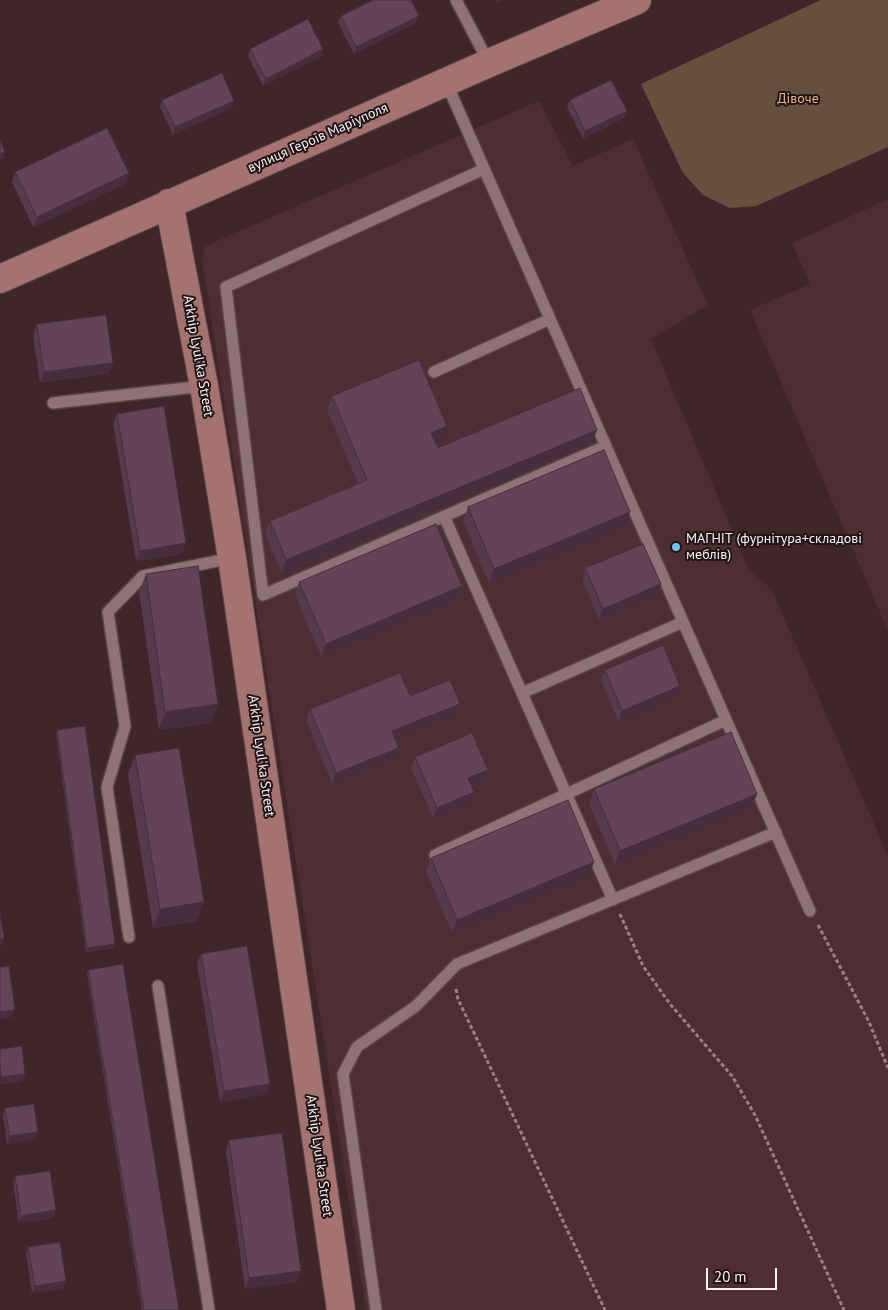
<!DOCTYPE html>
<html>
<head>
<meta charset="utf-8">
<style>
  body { margin:0 }
  #map { position:relative; width:888px; height:1310px; overflow:hidden; background:#40262b; font-family:"PT Sans",sans-serif }
  canvas { display:block }
  .scale { position:absolute; left:706px; top:1268px; width:71px; height:22px; box-sizing:border-box; border:2px solid #fdf2f3; border-top:0; padding-left:6px; font-size:15px; line-height:18px; white-space:nowrap; color:#fdf2f3; -webkit-text-stroke:4px #1f1315; paint-order:stroke }
</style>
</head>
<body>
<div id="map">
<canvas width="888" height="1310"></canvas>
<div class="scale">20 m</div>
</div>
<script>
const g = document.querySelector('canvas').getContext('2d');
g.lineJoin = 'round';
function fill(path, color) { g.fillStyle = color; g.fill(path, 'evenodd'); }
const toPath = rows => new Path2D(rows.map(r => 'M' + r).join(''));
function trace(path, color, width, dash) { g.strokeStyle = color; g.lineWidth = width; g.lineCap = dash ? 'butt' : 'round'; g.setLineDash(dash || []); g.stroke(path); }
function drawText(font, color, halo, rows, align = 'center') {
  g.font = font + ' "PT Sans",sans-serif'; g.lineWidth = 4; g.setLineDash([]); g.textBaseline = 'middle'; g.strokeStyle = halo; g.fillStyle = color; for (const [text, x, y, turn = 0] of rows) {
    g.save(); g.translate(x, y); g.rotate((+turn || 0) * Math.PI / 180); g.textAlign = isNaN(turn) ? turn : align; if (halo) g.strokeText(text, 0, 0); g.fillText(text, 0, 0); g.restore();
  }
}
fill(toPath([
  [539,101,573,166,633,139,708,305,651,339,748,568,772,590,888,856,888,1310,366,1310,202,259,205,246],
  [888,199,888,631,750,310,810,284,792,243]
]), '#4e2d33');
fill(toPath([
  [821,0,888,0,888,147,756,206,730,208,703,195,683,173,641,84]
]), '#66503d');
const lane = toPath([
  [456,0,489,63],
  [446,82,810,911],
  [484,169,226,287,263,595,606,446],
  [434,372,550,319],
  [53,403,204,386],
  [444,516,613,900],
  [522,693,683,622],
  [435,855,726,720],
  [129,937,107,787,125,726,108,612,143,576,232,558],
  [158,986,209,1310],
  [376,1310,343,1074,357,1047,416,1006,457,964,776,832]
]);
const secondary = toPath([
  [169,203,204,386,232,558,341,1310],
  [0,279,489,63,637,0]
]);
trace(lane, '#5a454a', 14);
trace(secondary, '#5a454a', 30);
trace(toPath([
  [620,914,643,966,670,1004,732,1076,755,1115,844,1310],
  [818,925,869,1022,888,1068],
  [456,989,458,999,605,1310]
]), '#978387', 3, [4, 2.5]);
trace(lane, '#907176', 11);
trace(secondary, '#a5736f', 28);
fill(toPath([
  [341,16,416,23,354,54,338,23],
  [250,49,321,56,263,86,248,56],
  [162,100,232,108,173,135,160,107],
  [570,100,627,111,624,118,583,139,567,107],
  [15,172,129,173,125,184,33,227,12,182],
  [37,324,109,373,40,383,33,335],
  [332,396,442,439,435,442,438,448,592,443,282,574,265,534,270,521,358,483,327,410],
  [117,414,182,554,136,561,113,424],
  [468,507,626,526,489,583,463,521],
  [585,568,657,595,599,620,582,579],
  [146,574,211,723,159,730,139,592],
  [299,582,462,586,457,600,321,657,295,595],
  [605,670,676,697,619,722,601,681],
  [410,696,460,704,456,714,395,739,395,758,332,784,306,720,310,709],
  [57,730,115,944,114,948,86,952,56,733],
  [135,755,197,921,153,928,128,774],
  [415,757,488,770,484,780,471,786,470,803,433,818,411,768],
  [594,789,757,794,752,807,615,865,589,803],
  [431,858,589,876,452,933,426,871],
  [201,954,270,1084,266,1094,220,1102,197,964],
  [88,970,179,1310,142,1310,87,974],
  [5,1108,38,1132,36,1139,7,1144,3,1115],
  [229,1140,297,1282,245,1289,226,1151],
  [15,1176,54,1218,19,1223,13,1183],
  [28,1247,66,1281,63,1288,32,1293,26,1254]
]), '#56394c');
fill(toPath([
  [496,0,503,0,495,3],
  [419,16,416,23,354,54,356,47],
  [323,49,321,56,263,86,266,79],
  [234,101,232,108,173,135,175,127],
  [627,111,624,118,583,139,585,131],
  [5,152,3,159,0,160,0,154],
  [129,173,125,184,33,227,37,217],
  [113,363,109,373,40,383,44,372],
  [447,426,442,439,426,446,431,433],
  [597,430,592,443,282,574,286,560],
  [630,512,626,526,489,583,494,569],
  [186,543,182,554,136,561,140,551],
  [661,584,657,595,599,620,603,609],
  [462,586,457,600,321,657,326,644],
  [680,686,676,697,619,722,622,711],
  [218,704,211,723,159,730,165,712],
  [460,704,456,714,388,742,392,731],
  [399,748,395,758,332,784,336,773],
  [488,770,484,780,464,788,468,778],
  [474,792,470,803,433,818,437,808],
  [757,794,752,807,615,865,620,851],
  [594,862,589,876,452,933,457,920],
  [204,902,197,921,153,928,160,909],
  [4,938,2,945,0,946,0,939],
  [115,944,114,948,86,952,87,948],
  [15,1010,12,1017,0,1019,0,1012],
  [25,1074,22,1082,0,1084,0,1080,1,1077],
  [270,1084,266,1094,220,1102,224,1091],
  [38,1132,36,1139,7,1144,10,1136],
  [56,1210,54,1218,19,1223,21,1216],
  [301,1271,297,1282,245,1289,249,1278],
  [66,1281,63,1288,32,1293,35,1286]
]), '#462e3e');
const building = toPath([
  [373,0,411,0,419,16,356,47,341,16,373,0],
  [308,19,323,49,266,79,250,49,308,19],
  [222,73,234,101,175,127,162,100,222,73],
  [611,80,627,111,585,131,570,100,611,80],
  [107,128,129,173,37,217,15,172,107,128],
  [0,139,5,152,0,154,0,139],
  [106,315,113,363,44,372,37,324,106,315],
  [419,360,447,426,431,433,438,448,580,388,597,430,286,560,270,521,367,480,332,396,419,360],
  [164,406,186,543,140,551,117,414,164,406],
  [604,450,630,512,494,569,468,507,604,450],
  [436,524,462,586,326,644,299,582,436,524],
  [643,544,661,584,603,609,585,568,643,544],
  [198,566,218,704,165,712,146,574,198,566],
  [663,645,680,686,622,711,605,670,663,645],
  [400,673,410,696,450,680,460,704,392,731,399,748,336,773,310,709,400,673],
  [85,726,115,944,87,948,57,730,85,726],
  [731,732,757,794,620,851,594,789,731,732],
  [472,733,488,770,468,778,474,792,437,808,415,757,472,733],
  [179,748,204,902,160,909,135,755,179,748],
  [568,800,594,862,457,920,431,858,568,800],
  [0,913,4,938,0,939,0,913],
  [247,946,270,1084,224,1091,201,954,247,946],
  [123,964,179,1310,144,1310,88,970,123,964],
  [9,966,15,1010,0,1012,0,967,9,966],
  [22,1046,25,1074,1,1077,0,1064,0,1049,22,1046],
  [34,1104,38,1132,10,1136,5,1108,34,1104],
  [282,1133,301,1271,249,1278,229,1140,282,1133],
  [50,1171,56,1210,21,1216,15,1176,50,1171],
  [60,1242,66,1281,35,1286,28,1247,60,1242]
]);
fill(building, '#644258');
trace(building, '#462e3e', 1);
for (const [x, y, r, color] of [
  [676,547,5,"#69c4f1"]
]) { const dot = new Path2D(); dot.arc(x, y, r, 0, 2 * Math.PI); g.fillStyle = color; g.fill(dot); trace(dot, '#1f1315', 2); }
drawText('14px', '#e8b284', '#1f1315', [
  ["Дівоче",798,99]
]);
drawText('14px', '#fdf2f3', '#1f1315', [
  ["вулиця Героїв Маріуполя",318,138,-24],
  ["Arkhip Lyul'ka Street",198,356,80],
  ["Arkhip Lyul'ka Street",261,756,82],
  ["Arkhip Lyul'ka Street",319,1156,82]
]);
drawText('14px', '#fdf2f3', '#1f1315', [
  ["МАГНІТ (фурнітура+складові",686,539],
  ["меблів)",686,555]
], 'left');
</script>
</body>
</html>
